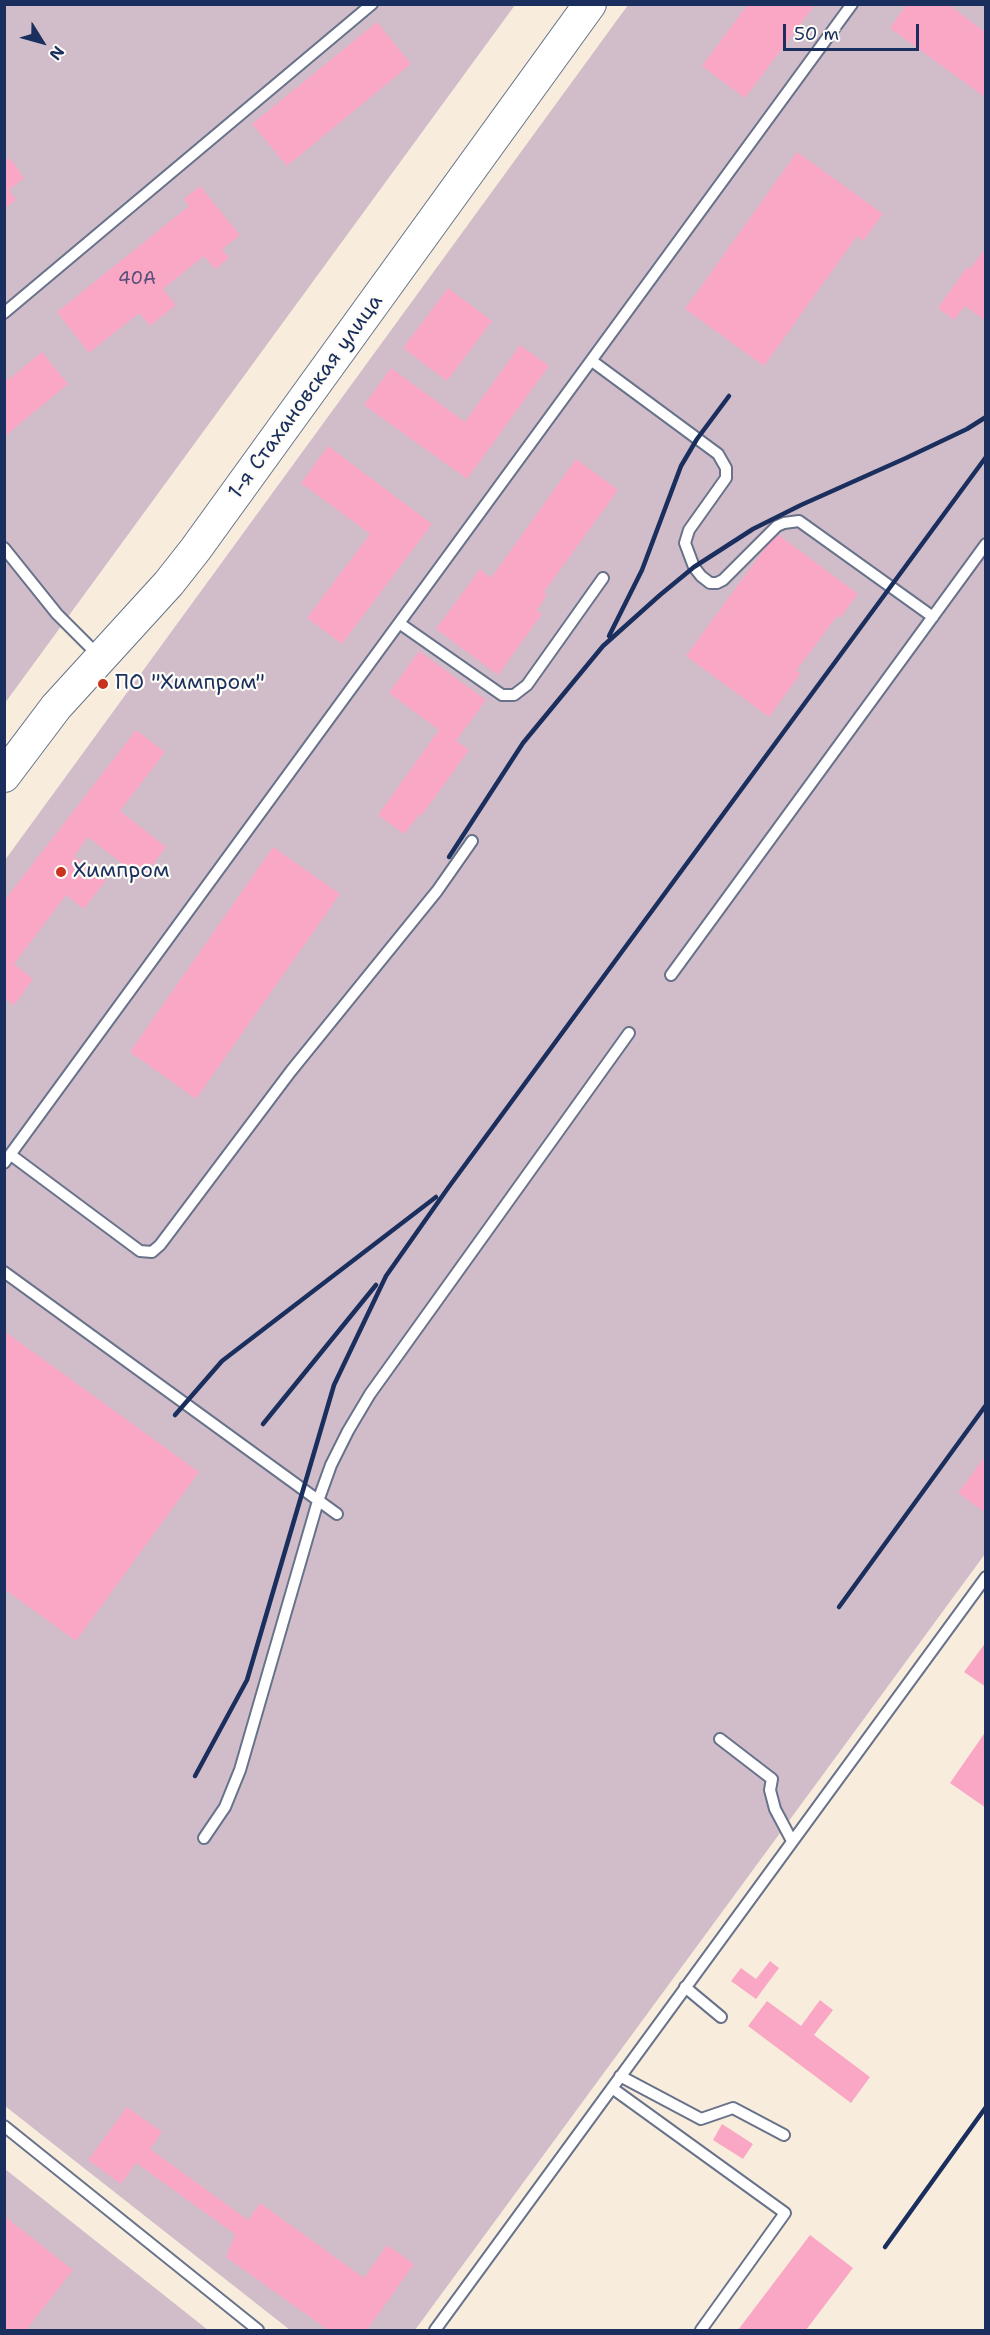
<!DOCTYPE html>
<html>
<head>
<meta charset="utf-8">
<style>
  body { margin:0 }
  #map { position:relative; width:990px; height:2335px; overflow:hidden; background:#f8eddc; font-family:"Shantell Sans",sans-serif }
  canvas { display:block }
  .frame { position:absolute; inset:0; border:6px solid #1b2f5e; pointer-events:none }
  .north { position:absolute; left:12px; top:12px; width:60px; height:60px; -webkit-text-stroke:4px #fdfcf7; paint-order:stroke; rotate:127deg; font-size:16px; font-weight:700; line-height:24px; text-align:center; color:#1b2f5e }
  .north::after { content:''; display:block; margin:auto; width:21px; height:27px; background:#1b2f5e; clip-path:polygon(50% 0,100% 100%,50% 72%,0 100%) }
  .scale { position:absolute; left:783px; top:24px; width:136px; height:27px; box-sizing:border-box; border:3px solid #1b2f5e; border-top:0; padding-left:8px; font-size:18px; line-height:21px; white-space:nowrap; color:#1b2f5e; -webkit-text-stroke:4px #fdfcf7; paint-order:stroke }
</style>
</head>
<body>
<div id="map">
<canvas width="990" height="2335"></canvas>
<div class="frame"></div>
<div class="north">N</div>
<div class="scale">50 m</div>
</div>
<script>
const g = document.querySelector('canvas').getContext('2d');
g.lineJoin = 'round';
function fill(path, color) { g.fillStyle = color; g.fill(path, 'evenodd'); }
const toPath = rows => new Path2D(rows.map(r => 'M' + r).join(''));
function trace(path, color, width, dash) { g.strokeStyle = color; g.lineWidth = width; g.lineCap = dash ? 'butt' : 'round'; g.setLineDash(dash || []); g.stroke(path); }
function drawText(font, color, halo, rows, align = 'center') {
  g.font = font + ' "Shantell Sans",sans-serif'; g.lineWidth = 4.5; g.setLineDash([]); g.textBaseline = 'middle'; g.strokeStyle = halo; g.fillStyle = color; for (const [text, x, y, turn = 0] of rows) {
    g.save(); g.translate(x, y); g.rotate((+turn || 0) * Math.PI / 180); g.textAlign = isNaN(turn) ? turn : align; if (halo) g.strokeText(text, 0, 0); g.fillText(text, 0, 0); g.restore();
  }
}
fill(toPath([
  [5,5,515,5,5,703],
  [628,5,985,5,985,1554,415,2330,290,2330,5,2106,5,860],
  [5,2169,208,2330,5,2330]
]), '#d1bdca');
fill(toPath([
  [748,4,814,6,745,98,702,66],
  [907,4,948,4,986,33,986,98,890,28],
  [377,22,411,64,287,166,252,124],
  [797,152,883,214,863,241,857,236,764,366,685,309],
  [10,158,24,178,9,190,16,200,4,209,4,162],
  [200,186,240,235,222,249,229,258,215,269,204,256,163,289,176,305,150,326,139,313,89,353,57,312,189,206,184,199],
  [986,248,986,321,965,306,954,320,938,308,967,267,970,269],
  [448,288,492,321,447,381,403,348],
  [520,345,549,366,467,479,364,405,391,368,465,422],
  [42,352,68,384,4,437,4,375,8,380],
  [328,446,432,524,342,644,307,618,370,534,301,483],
  [576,459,618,490,544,592,547,595,537,610,542,614,498,675,436,629,480,569,491,578],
  [776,533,858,594,840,618,837,616,796,671,801,673,769,717,686,656],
  [419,651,486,700,456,741,469,750,422,815,420,814,404,834,378,815,439,730,389,693],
  [136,730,165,752,120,811,166,847,142,879,88,837,74,856,106,880,84,909,66,895,14,964,33,979,14,1005,4,998,4,901],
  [273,847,340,894,196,1099,130,1052],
  [4,1331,199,1472,76,1641,4,1589],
  [986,1455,986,1513,958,1493],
  [986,1642,986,1687,964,1672],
  [986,1731,986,1808,950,1783],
  [770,1961,779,1968,756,1999,731,1981,741,1968,756,1979],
  [820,2000,833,2010,814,2035,870,2077,851,2103,748,2026,767,2001,801,2026],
  [127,2107,162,2132,150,2149,248,2220,260,2203,364,2278,387,2245,414,2264,367,2330,328,2330,226,2257,235,2234,136,2163,121,2184,88,2160],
  [722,2124,753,2144,743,2159,713,2140],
  [4,2216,73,2270,26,2330,4,2330],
  [810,2235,853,2268,806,2330,738,2330]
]), '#faa7c5');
const service = toPath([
  [4,313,372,4],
  [592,361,718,454,726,468,726,478,689,530,685,543,694,567,701,576,710,583,717,583,723,580,777,526,784,523,799,521,933,617],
  [4,548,57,614,99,656],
  [399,623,502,695,514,695,527,685,603,578],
  [671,975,986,544],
  [11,1155,140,1251,152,1252,160,1245,291,1071,437,891,472,841],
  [4,1163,852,4],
  [4,1272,337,1514],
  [720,1739,772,1779,770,1790,775,1809,792,1841],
  [204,1838,225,1807,240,1770,318,1501,331,1465,348,1431,370,1394,629,1033],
  [685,1987,721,2017],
  [620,2076,701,2119,733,2108,784,2135],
  [612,2088,785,2213,701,2330],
  [4,2126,258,2330],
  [435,2330,986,1577]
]);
const secondary = toPath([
  [4,776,56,707,169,583,195,550,590,4]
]);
trace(service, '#68728a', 14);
trace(secondary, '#68728a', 34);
trace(service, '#fff', 10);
trace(secondary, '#fff', 32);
trace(toPath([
  [609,636,642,570,681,466,697,439,729,396],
  [449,857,523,743,603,646,660,595,694,567,753,529,801,505,906,458,967,429,986,417],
  [175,1415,222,1361,436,1197],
  [263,1424,376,1285],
  [839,1607,986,1405],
  [195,1776,247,1680,334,1385,386,1276,448,1188,986,457],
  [885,2247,986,2107]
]), '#1b2f5e', 4.5);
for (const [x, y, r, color] of [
  [103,684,6,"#c8321e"],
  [61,872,6,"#c8321e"]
]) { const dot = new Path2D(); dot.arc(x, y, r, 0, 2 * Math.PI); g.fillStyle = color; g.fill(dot); trace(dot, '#fdfcf7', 2); }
drawText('18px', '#534d78', null, [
  ["40А",137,279]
]);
drawText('21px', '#1b2f5e', '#fdfcf7', [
  ["1-я Стахановская улица",306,397,-54]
]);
drawText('21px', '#1b2f5e', '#fdfcf7', [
  ["ПО \"Химпром\"",115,684],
  ["Химпром",73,872]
], 'left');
</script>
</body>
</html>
